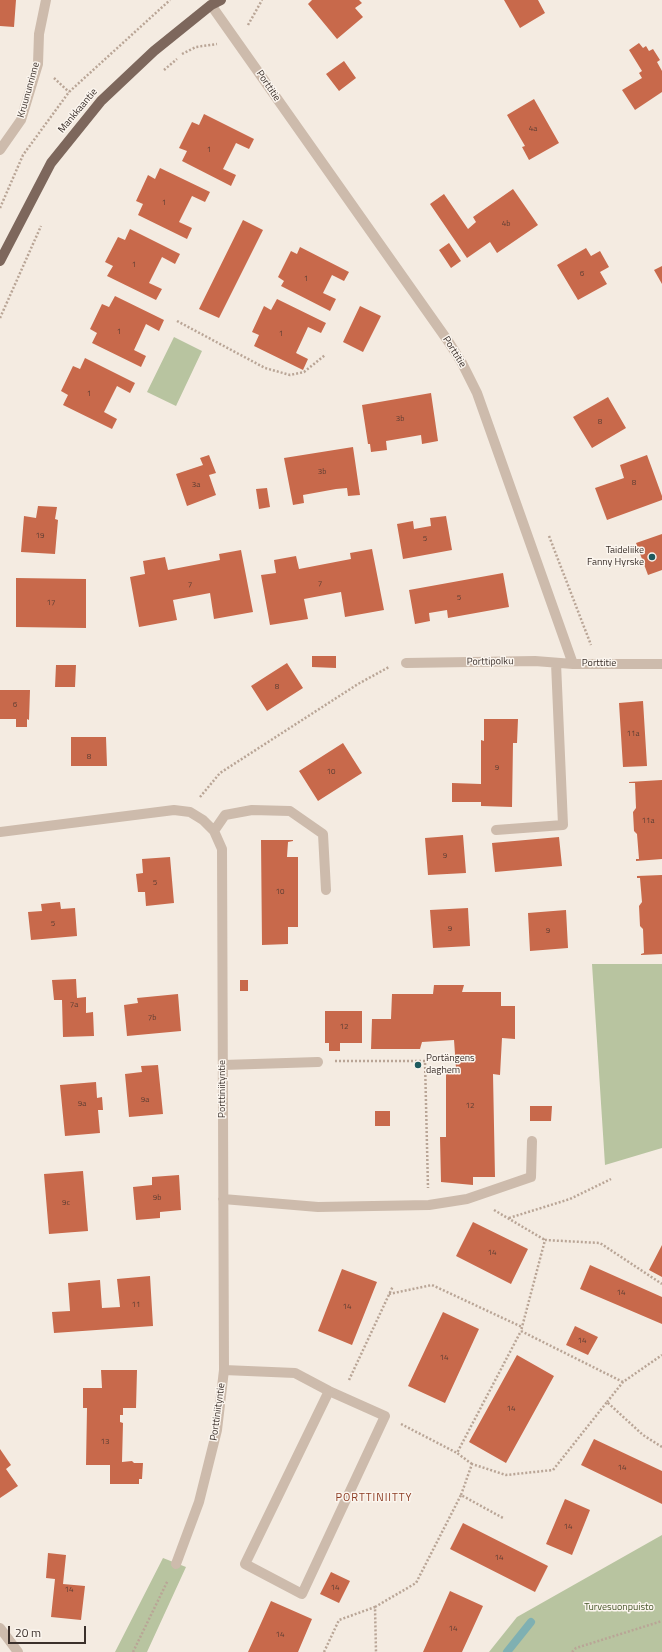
<!DOCTYPE html>
<html>
<head>
<meta charset="utf-8">
<style>
  body { margin:0 }
  #map { position:relative; width:662px; height:1652px; overflow:hidden; background:#f4ebe1; font-family:"Titillium Web",sans-serif }
  canvas { display:block }
  .scale { position:absolute; left:8px; top:1626px; width:78px; height:18px; box-sizing:border-box; border:2px solid #3b302b; border-top:0; padding-left:5px; font-size:12px; line-height:14px; white-space:nowrap; color:#3b302b; -webkit-text-stroke:3px #fbf5ee; paint-order:stroke }
</style>
</head>
<body>
<div id="map">
<canvas width="662" height="1652"></canvas>
<div class="scale">20 m</div>
</div>
<script>
const g = document.querySelector('canvas').getContext('2d');
g.lineJoin = 'round';
function fill(path, color) { g.fillStyle = color; g.fill(path, 'evenodd'); }
const toPath = rows => new Path2D(rows.map(r => 'M' + r).join(''));
function trace(path, color, width, dash) { g.strokeStyle = color; g.lineWidth = width; g.lineCap = dash ? 'butt' : 'round'; g.setLineDash(dash || []); g.stroke(path); }
function drawText(font, color, halo, rows, align = 'center') {
  g.font = font + ' "Titillium Web",sans-serif'; g.lineWidth = 3; g.setLineDash([]); g.textBaseline = 'middle'; g.strokeStyle = halo; g.fillStyle = color; for (const [text, x, y, turn = 0] of rows) {
    g.save(); g.translate(x, y); g.rotate((+turn || 0) * Math.PI / 180); g.textAlign = isNaN(turn) ? turn : align; if (halo) g.strokeText(text, 0, 0); g.fillText(text, 0, 0); g.restore();
  }
}
fill(toPath([
  [174,337,202,351,176,406,147,392],
  [592,964,662,964,662,1148,605,1165],
  [662,1535,662,1652,489,1652,517,1617],
  [163,1558,186,1567,147,1652,115,1652]
]), '#b8c4a0');
trace(toPath([
  [507,1652,531,1622]
]), '#7fb0b2', 8);
fill(toPath([
  [0,0,16,0,14,27,0,26],
  [312,0,359,0,362,3,355,8,363,17,337,39,308,4],
  [504,0,538,0,545,13,520,28],
  [639,43,643,48,646,46,649,51,653,49,660,60,657,62,662,71,662,92,635,110,622,90,642,78,639,73,642,71,629,50],
  [344,61,356,78,339,91,326,74],
  [534,99,559,143,529,160,522,147,525,146,507,115],
  [204,114,254,139,249,149,236,143,223,169,236,175,231,186,182,161,187,151,179,148,192,122,199,125],
  [160,168,210,192,205,202,192,196,179,222,192,228,187,239,138,215,143,204,136,201,148,175,155,179],
  [513,189,538,225,497,253,490,242,467,258,430,204,444,194,468,229,476,222,473,217],
  [243,220,263,230,219,318,199,309],
  [130,229,180,254,175,264,162,257,149,283,162,289,156,300,107,276,113,266,105,262,118,237,125,240],
  [449,243,461,261,451,268,439,250],
  [300,247,349,272,344,281,332,275,323,293,336,299,330,311,281,286,284,281,278,277,291,251,297,254],
  [586,248,591,256,600,251,609,267,600,272,607,284,578,300,557,265],
  [662,266,662,284,654,270],
  [115,296,164,320,159,331,146,324,134,350,146,356,141,367,92,343,97,333,90,329,102,304,109,307],
  [277,299,326,323,321,333,308,327,296,353,308,359,303,370,254,346,259,335,252,332,264,306,271,310],
  [360,306,381,316,363,352,343,342],
  [85,358,135,383,130,393,117,386,104,412,117,419,112,429,63,405,68,395,61,391,73,366,80,369],
  [431,393,438,441,422,444,421,435,386,441,387,450,371,452,370,444,368,444,362,405],
  [608,397,626,428,592,448,573,417],
  [353,447,360,495,348,496,347,488,336,489,303,495,304,503,293,505,284,458],
  [209,455,216,473,209,475,216,495,187,506,176,474,203,465,200,458],
  [647,455,662,496,662,500,607,520,595,488,624,478,620,465],
  [267,488,270,507,259,509,256,489],
  [38,506,57,507,55,519,58,520,55,554,21,552,24,516,36,518],
  [446,516,452,550,403,559,397,524,413,521,414,529,431,526,430,518],
  [662,534,662,570,648,575,636,543],
  [372,549,384,610,345,617,341,592,304,599,308,619,270,625,261,575,276,573,274,560,296,556,299,569,351,559,350,553],
  [241,550,253,612,214,619,210,593,173,600,177,620,139,627,130,577,145,574,143,561,165,557,168,570,220,560,219,554],
  [503,573,509,607,448,618,447,610,429,613,430,621,415,624,409,590],
  [16,578,86,579,86,628,16,627],
  [312,656,336,656,336,668,312,667],
  [287,663,303,688,267,711,251,686],
  [56,665,76,665,75,687,55,687],
  [0,690,30,690,29,720,27,719,27,727,16,727,16,719,0,719],
  [643,701,647,766,623,767,619,703],
  [484,719,518,719,517,743,513,743,512,807,481,806,481,802,452,802,452,783,481,784,481,740,484,741],
  [71,737,106,737,107,766,71,766],
  [343,743,362,773,318,801,299,771],
  [662,780,662,859,636,861,636,859,639,859,637,834,634,831,633,812,636,808,635,783,629,783,629,782],
  [463,835,466,873,428,875,425,838],
  [559,837,562,866,495,872,492,843],
  [261,840,293,840,293,841,288,842,287,857,298,857,298,927,288,927,288,944,262,945],
  [170,857,174,903,146,906,145,892,138,892,136,874,143,873,142,859],
  [662,875,662,954,641,955,641,954,644,953,643,929,640,926,639,906,642,902,640,878,637,878,637,876],
  [60,902,61,909,75,908,77,936,31,940,28,912,42,911,41,904],
  [468,908,470,946,433,948,430,910],
  [566,910,568,948,530,951,528,913],
  [76,979,77,998,86,997,86,1013,93,1012,94,1036,63,1037,62,1000,54,1000,52,980],
  [240,980,248,980,248,991,240,991],
  [434,985,464,985,462,992,501,992,501,1006,515,1006,515,1039,502,1038,500,1075,493,1074,495,1177,473,1177,473,1185,441,1182,440,1137,446,1137,446,1068,456,1068,454,1040,422,1042,420,1049,371,1049,372,1019,391,1019,392,994,433,994],
  [178,994,181,1031,127,1036,124,1005,138,1003,137,998],
  [325,1011,362,1011,362,1043,340,1043,340,1051,329,1051,329,1043,325,1043],
  [158,1065,163,1114,129,1117,125,1074,142,1072,141,1066],
  [96,1082,97,1098,102,1097,103,1110,98,1110,100,1133,65,1136,60,1085],
  [530,1106,552,1106,551,1121,530,1121],
  [375,1111,390,1111,390,1126,375,1126],
  [83,1171,88,1231,49,1234,44,1174],
  [179,1175,181,1210,160,1212,160,1218,136,1220,133,1187,152,1185,152,1177],
  [473,1222,528,1249,511,1284,456,1256],
  [662,1245,662,1277,649,1270],
  [590,1265,662,1297,662,1324,580,1289],
  [342,1269,377,1282,352,1345,318,1331],
  [150,1276,153,1326,54,1333,52,1312,70,1311,68,1283,100,1280,102,1308,120,1307,117,1279],
  [443,1312,479,1329,445,1403,408,1386],
  [575,1326,598,1337,588,1355,566,1345],
  [517,1355,554,1376,506,1463,469,1442],
  [101,1370,137,1370,136,1408,123,1408,123,1415,120,1415,120,1422,123,1423,122,1462,132,1461,134,1463,143,1463,142,1479,139,1479,139,1484,110,1484,110,1465,86,1465,87,1408,83,1408,83,1388,102,1388],
  [594,1439,662,1471,662,1504,581,1465],
  [0,1449,11,1465,6,1469,18,1486,0,1498],
  [565,1499,590,1510,572,1555,546,1544],
  [463,1523,548,1566,535,1592,450,1549],
  [48,1553,66,1555,63,1584,85,1586,81,1620,51,1617,55,1579,46,1578],
  [331,1572,350,1581,339,1603,320,1594],
  [450,1591,483,1606,462,1652,423,1652],
  [271,1601,312,1619,298,1652,248,1652]
]), '#c8694b');
trace(toPath([
  [248,25,262,0],
  [182,54,196,47,217,44],
  [164,70,177,59],
  [54,78,69,92],
  [0,208,23,155,69,92,170,0],
  [0,318,41,226],
  [177,321,265,368,290,375,304,372,325,355],
  [549,536,591,645],
  [200,797,220,773,358,684,389,667],
  [335,1061,425,1061,428,1188],
  [494,1210,545,1240],
  [509,1218,570,1199,611,1179],
  [389,1294,432,1285,522,1327],
  [349,1380,393,1286],
  [623,1382,521,1331,545,1240,600,1243,662,1284],
  [607,1402,623,1382,662,1355],
  [401,1424,457,1453],
  [472,1464,457,1453,521,1331],
  [461,1495,472,1464,506,1475,553,1470,607,1402,643,1435,662,1447],
  [375,1607,416,1583,461,1495,503,1518],
  [133,1652,168,1580],
  [324,1652,339,1620,375,1607,376,1652],
  [572,1652,576,1648,662,1621]
]), '#b9a596', 2.5, [2, 2]);
trace(toPath([
  [211,5,448,341,462,363,477,393,573,664,662,664],
  [0,150,21,120,38,64,39,34,46,0],
  [406,663,535,661,573,664],
  [496,830,563,825,556,663],
  [214,831,225,815,252,810,290,811,323,834,326,890],
  [0,832,174,810,190,812,203,820,214,831,222,849,224,1370,217,1430,199,1502,176,1564],
  [223,1065,318,1062],
  [223,1199,318,1207,429,1205,467,1199,531,1177,532,1141],
  [224,1370,295,1373,329,1391,385,1416,302,1594,245,1564,329,1391],
  [0,1628,18,1652]
]), '#cdbbac', 10);
trace(toPath([
  [0,261,51,163,101,101,154,51,211,5,221,0]
]), '#7d675c', 10);
for (const [x, y, r, color] of [
  [652,557,4,"#1f5a5e"],
  [418,1065,4,"#1f5a5e"]
]) { const dot = new Path2D(); dot.arc(x, y, r, 0, 2 * Math.PI); g.fillStyle = color; g.fill(dot); trace(dot, '#fbf5ee', 1.5); }
drawText('8px', '#5e3e33', null, [
  ["4a",533,129],
  ["1",209,150],
  ["1",164,203],
  ["4b",506,224],
  ["1",134,265],
  ["6",582,274],
  ["1",306,279],
  ["1",119,332],
  ["1",281,334],
  ["1",89,394],
  ["3b",400,419],
  ["8",600,422],
  ["3b",322,472],
  ["8",634,483],
  ["3a",196,485],
  ["19",40,536],
  ["5",425,539],
  ["7",320,584],
  ["7",190,585],
  ["5",459,598],
  ["17",51,603],
  ["8",277,687],
  ["6",15,705],
  ["11a",633,734],
  ["8",89,757],
  ["9",497,768],
  ["10",331,772],
  ["11a",648,821],
  ["9",445,856],
  ["5",155,883],
  ["10",280,892],
  ["5",53,924],
  ["9",450,929],
  ["9",548,931],
  ["7a",74,1005],
  ["7b",152,1018],
  ["12",344,1027],
  ["9a",145,1100],
  ["9a",82,1104],
  ["12",470,1106],
  ["9b",157,1198],
  ["9c",66,1203],
  ["14",492,1253],
  ["14",621,1293],
  ["11",136,1305],
  ["14",347,1307],
  ["14",582,1341],
  ["14",444,1358],
  ["14",511,1409],
  ["13",105,1442],
  ["14",622,1468],
  ["14",568,1527],
  ["14",499,1558],
  ["14",335,1588],
  ["14",69,1590],
  ["14",453,1629],
  ["14",280,1635]
]);
drawText('10px', '#3b302b', '#fbf5ee', [
  ["Porttitie",268,86,56],
  ["Kruununrinne",29,90,-74],
  ["Mankkaantie",78,111,-50],
  ["Porttitie",454,352,58],
  ["Porttipolku",490,662,-1],
  ["Porttitie",599,664],
  ["Porttiniityntie",223,1089,-90],
  ["Porttiniityntie",218,1412,-82]
]);
drawText('10px', '#3b302b', '#fbf5ee', [
  ["Taideliike",644,551],
  ["Fanny Hyrske",644,563],
  ["Portängens",426,1059,"left"],
  ["daghem",426,1071,"left"]
], 'right');
drawText('10px', '#4a5a2e', '#fbf5ee', [
  ["Turvesuonpuisto",619,1608]
]);
g.letterSpacing = '1px';
drawText('11px', '#8c3b22', '#fbf5ee', [
  ["PORTTINIITTY",374,1498]
]);
g.letterSpacing = '0px';
</script>
</body>
</html>
